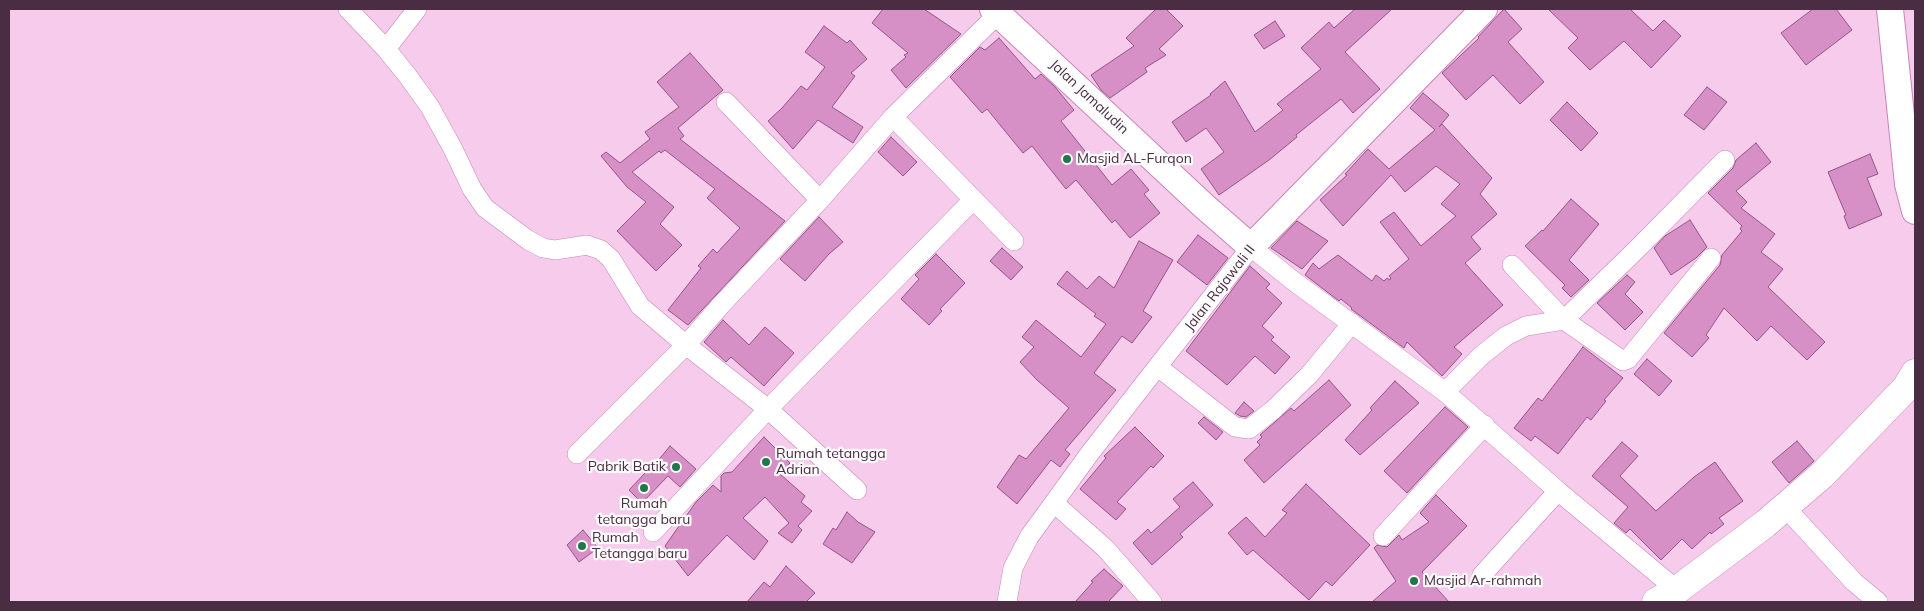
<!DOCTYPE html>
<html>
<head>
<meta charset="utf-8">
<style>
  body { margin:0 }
  #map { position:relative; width:1924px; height:611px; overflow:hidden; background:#f7cbeb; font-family:Mulish,sans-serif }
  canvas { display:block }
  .frame { position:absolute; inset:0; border:10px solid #4a2d43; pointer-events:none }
</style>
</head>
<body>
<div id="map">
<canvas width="1924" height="611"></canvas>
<div class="frame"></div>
</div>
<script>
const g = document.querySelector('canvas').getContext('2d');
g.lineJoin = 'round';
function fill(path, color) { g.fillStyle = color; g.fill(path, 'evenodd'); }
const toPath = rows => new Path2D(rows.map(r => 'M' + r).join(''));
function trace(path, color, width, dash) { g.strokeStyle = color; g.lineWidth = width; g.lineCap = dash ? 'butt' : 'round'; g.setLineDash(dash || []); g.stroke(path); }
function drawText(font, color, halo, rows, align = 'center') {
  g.font = font + ' Mulish,sans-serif'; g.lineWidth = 4.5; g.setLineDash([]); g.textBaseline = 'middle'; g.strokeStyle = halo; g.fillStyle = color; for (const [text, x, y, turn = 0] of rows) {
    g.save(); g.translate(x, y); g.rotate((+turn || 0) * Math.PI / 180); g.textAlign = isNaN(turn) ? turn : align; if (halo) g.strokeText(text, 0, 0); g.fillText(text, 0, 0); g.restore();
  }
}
const building = toPath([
  [883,9,924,9,961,34,906,88,891,70,906,57,904,55,908,53,872,23,883,9],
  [1156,9,1166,9,1183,26,1159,49,1166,55,1145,68,1147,72,1110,98,1101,90,1091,75,1134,46,1126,38,1156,9],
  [1355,9,1392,9,1345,52,1380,89,1353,113,1341,99,1296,135,1297,137,1269,160,1219,195,1201,169,1224,152,1206,128,1186,142,1172,122,1211,95,1210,94,1225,81,1255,132,1283,110,1277,104,1321,69,1301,48,1329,22,1334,28,1355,9],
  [1504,9,1522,29,1508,42,1544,82,1520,104,1493,75,1466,100,1442,73,1479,38,1478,37,1504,9],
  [1548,9,1630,9,1653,31,1664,20,1681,36,1651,68,1624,41,1590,70,1568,48,1578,38,1548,9],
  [1813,9,1836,9,1852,30,1806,65,1781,33,1813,9],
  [1275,21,1285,36,1264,49,1254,35,1275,21],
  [824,26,847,43,850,40,867,59,851,73,855,76,832,107,863,127,853,143,818,120,793,149,768,121,782,108,801,86,807,90,825,67,805,52,824,26],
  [999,38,1035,79,1041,74,1055,87,1074,110,1061,121,1112,185,1131,169,1149,190,1144,194,1160,213,1130,238,1115,220,1112,223,1076,180,1066,189,1032,146,1023,153,987,109,982,113,950,77,980,47,985,50,999,38],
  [690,53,723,90,678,128,684,136,680,139,785,221,688,325,668,310,701,268,698,266,713,249,717,253,740,228,707,198,715,189,665,150,661,153,659,151,632,172,674,207,660,224,682,245,656,271,617,231,646,202,627,187,601,156,606,152,620,163,650,139,645,132,679,107,657,82,690,53],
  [1707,87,1727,102,1704,130,1684,115,1707,87],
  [1423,93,1449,115,1439,127,1442,124,1492,178,1480,194,1497,214,1471,237,1481,249,1465,263,1503,305,1454,347,1462,354,1442,376,1407,342,1404,348,1351,309,1352,308,1341,299,1339,301,1305,275,1313,263,1319,269,1338,255,1372,281,1376,275,1384,281,1387,278,1390,280,1391,278,1389,276,1409,259,1380,222,1394,212,1421,246,1456,216,1441,204,1460,184,1436,166,1405,192,1391,175,1343,226,1320,200,1347,175,1345,174,1368,149,1389,169,1435,130,1410,108,1423,93],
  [1567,102,1598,133,1581,151,1550,120,1567,102],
  [891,137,917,162,903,176,878,152,891,137],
  [1756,143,1771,162,1736,191,1747,202,1741,208,1775,234,1761,252,1783,269,1768,287,1825,342,1807,360,1771,326,1757,341,1724,308,1706,335,1709,338,1692,357,1664,333,1720,265,1722,255,1742,231,1740,229,1742,226,1708,193,1733,168,1736,160,1756,143],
  [1870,154,1878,174,1867,178,1882,215,1849,229,1844,216,1846,215,1828,172,1870,154],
  [1571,199,1599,224,1569,260,1589,280,1571,297,1562,288,1565,285,1525,246,1542,230,1543,231,1571,199],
  [819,217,843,242,829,254,805,281,780,259,819,217],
  [1690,220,1707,247,1696,258,1671,275,1654,248,1665,236,1690,220],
  [1297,221,1328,241,1302,269,1271,248,1297,221],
  [1198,235,1228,258,1207,285,1177,262,1198,235],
  [1139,241,1173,260,1143,311,1152,317,1132,343,1122,336,1094,373,1116,390,1065,450,1070,454,1060,467,1051,460,1017,504,997,487,1019,455,1026,459,1069,408,1037,380,1020,362,1034,347,1022,337,1036,320,1081,357,1106,324,1094,316,1096,314,1057,284,1067,271,1087,289,1099,276,1114,288,1139,241],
  [1002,248,1023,267,1011,280,990,261,1002,248],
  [936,254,965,283,940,309,942,311,929,325,901,299,919,279,915,275,936,254],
  [1250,266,1270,284,1266,288,1282,303,1262,326,1274,337,1271,340,1290,357,1275,374,1255,356,1227,385,1186,351,1250,266],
  [1627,275,1635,282,1625,294,1643,312,1625,330,1597,303,1627,275],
  [723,320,749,345,765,327,794,353,764,386,731,357,726,362,704,342,723,320],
  [1583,347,1623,378,1604,400,1606,401,1591,420,1587,417,1558,454,1535,436,1531,441,1514,428,1538,398,1542,401,1583,347],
  [1647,359,1672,381,1659,396,1634,374,1647,359],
  [1329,380,1351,405,1264,483,1244,460,1260,445,1257,442,1262,437,1260,435,1291,408,1294,411,1329,380],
  [1395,381,1419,403,1360,455,1345,440,1372,410,1370,408,1395,381],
  [1244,402,1254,411,1246,417,1240,416,1235,413,1244,402],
  [1445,407,1468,427,1407,493,1384,471,1445,407],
  [1204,417,1223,432,1216,440,1198,423,1204,417],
  [1135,427,1164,456,1153,468,1151,466,1117,502,1126,509,1116,520,1080,489,1106,458,1104,456,1135,427],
  [764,437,790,463,780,474,805,496,801,502,812,511,798,526,802,530,792,543,778,533,789,523,765,497,743,518,768,541,754,560,727,535,688,576,665,546,696,502,713,485,721,492,721,476,724,473,732,472,764,437],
  [1797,441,1814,461,1789,483,1772,462,1797,441],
  [1622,442,1638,456,1620,476,1656,511,1694,477,1715,462,1743,501,1719,518,1724,524,1711,534,1710,532,1692,549,1682,539,1661,560,1630,529,1626,533,1614,523,1628,507,1592,476,1622,442],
  [670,446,696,469,680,487,668,476,642,503,629,490,646,472,648,473,670,446],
  [1193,482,1213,505,1180,534,1183,537,1152,565,1133,543,1148,529,1151,533,1180,507,1173,499,1193,482],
  [1306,484,1370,545,1332,586,1326,581,1309,600,1253,550,1247,555,1228,533,1246,517,1265,537,1287,513,1282,510,1306,484],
  [1436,495,1467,526,1422,572,1449,602,1372,602,1396,581,1374,548,1377,545,1387,547,1399,535,1402,540,1429,522,1420,513,1436,495],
  [847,512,858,522,875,532,852,563,823,544,833,528,836,530,847,512],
  [583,530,598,548,579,562,567,545,583,530],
  [786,566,815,593,806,602,747,602,764,582,770,587,786,566],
  [1104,569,1123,586,1108,602,1075,602,1093,582,1091,581,1104,569]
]);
fill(building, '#d690c5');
trace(building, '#955486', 1);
const street = toPath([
  [348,9,386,49,407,75,430,107,453,149,472,189,485,208,528,240,543,248,555,250,587,245,601,250,611,259,640,306,686,345,768,409,857,490],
  [386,49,417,9],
  [726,102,820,200],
  [893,117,1014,241],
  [1512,265,1564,320,1623,361,1628,359,1711,258],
  [1158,367,1235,427,1249,429,1273,410,1309,375,1352,323],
  [1445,392,1482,355,1506,336,1526,326,1564,320,1636,250,1725,160],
  [577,454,686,345,721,305,820,200,893,117,998,14],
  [1054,503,1106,549,1152,602],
  [1785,507,1854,582,1878,602],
  [653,532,768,409,973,200],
  [1383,536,1485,425],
  [1482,575,1558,491],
  [1007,602,1013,568,1029,537,1090,453,1251,247,1296,283,1445,392,1558,491,1677,590]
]);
const secondary = toPath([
  [993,9,1204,206,1251,247,1484,9],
  [1890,9,1908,184,1915,211]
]);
const primary = toPath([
  [1656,602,1677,590,1765,524,1822,475,1906,388,1915,373]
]);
trace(street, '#ca85b8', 20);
trace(secondary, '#ca85b8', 28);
trace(primary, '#ca85b8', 29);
trace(street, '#fff', 19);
trace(secondary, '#fff', 26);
trace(primary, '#fff', 28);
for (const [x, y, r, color] of [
  [1067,159,5,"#1f774a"],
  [766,462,5,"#1f774a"],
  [676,467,5,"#1f774a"],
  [644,488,5,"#1f774a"],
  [582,546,5,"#1f774a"],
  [1414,581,5,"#1f774a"]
]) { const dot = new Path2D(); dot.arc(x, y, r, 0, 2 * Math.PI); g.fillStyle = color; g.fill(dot); trace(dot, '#fbfbfb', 2); }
drawText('14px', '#4a2d43', '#fbfbfb', [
  ["Jalan Jamaludin",1089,97,43],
  ["Jalan Rajawali II",1220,288,-52]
]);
drawText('14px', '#4a2d43', '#fbfbfb', [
  ["Masjid AL-Furqon",1077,159],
  ["Rumah tetangga",776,454],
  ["Adrian",776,470],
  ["Pabrik Batik",666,467,"right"],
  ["Rumah",644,504,"center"],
  ["tetangga baru",644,520,"center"],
  ["Rumah",592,538],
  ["Tetangga baru",592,554],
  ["Masjid Ar-rahmah",1424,581]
], 'left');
</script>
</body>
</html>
